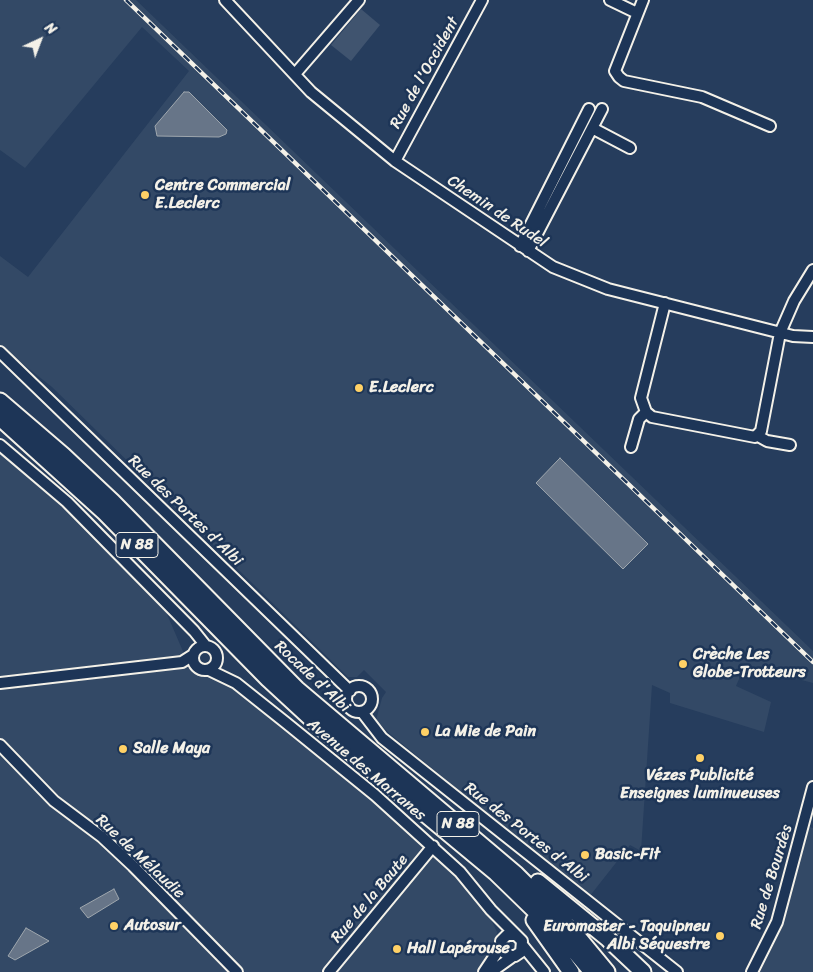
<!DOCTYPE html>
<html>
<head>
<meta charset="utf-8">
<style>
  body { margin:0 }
  #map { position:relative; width:813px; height:972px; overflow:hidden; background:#263d5d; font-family:Sriracha,sans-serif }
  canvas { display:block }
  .north { position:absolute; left:15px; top:15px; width:50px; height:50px; -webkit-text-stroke:4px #1d3557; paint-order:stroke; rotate:43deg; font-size:14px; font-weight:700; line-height:20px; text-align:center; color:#f4f1e8 }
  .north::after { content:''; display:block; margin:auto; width:18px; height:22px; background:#f4f1e8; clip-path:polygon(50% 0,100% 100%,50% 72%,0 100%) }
</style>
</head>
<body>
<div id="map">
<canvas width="813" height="972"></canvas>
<div class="north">N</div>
</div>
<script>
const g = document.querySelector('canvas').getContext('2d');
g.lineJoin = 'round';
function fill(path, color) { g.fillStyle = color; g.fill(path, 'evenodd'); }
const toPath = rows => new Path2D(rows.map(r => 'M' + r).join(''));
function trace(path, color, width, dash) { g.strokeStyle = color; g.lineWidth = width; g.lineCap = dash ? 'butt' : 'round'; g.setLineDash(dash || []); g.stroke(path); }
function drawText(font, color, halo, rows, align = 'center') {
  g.font = font + ' Sriracha,sans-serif'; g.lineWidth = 5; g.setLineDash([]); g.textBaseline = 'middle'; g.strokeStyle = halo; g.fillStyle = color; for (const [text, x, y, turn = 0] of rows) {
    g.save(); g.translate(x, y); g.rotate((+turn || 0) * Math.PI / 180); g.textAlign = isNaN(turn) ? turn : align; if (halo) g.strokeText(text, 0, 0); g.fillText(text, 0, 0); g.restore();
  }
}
fill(toPath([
  [0,0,136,0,813,651,813,683,745,665,736,686,771,702,764,732,670,703,670,693,652,685,641,851,630,845,589,897,389,733,376,720,382,698,386,692,364,670,357,677,348,677,52,387,0,346,0,256,28,277,189,71,142,27,25,168,0,150],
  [0,453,52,495,163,605,185,656,219,676,263,708,367,794,445,862,485,907,497,932,494,951,504,972,0,972],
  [809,827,813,828,813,972,747,972,771,923]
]), '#334966');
fill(toPath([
  [361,9,380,25,351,61,331,45]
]), '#40546f');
const water = toPath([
  [184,92,189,92,227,130,226,134,219,137,157,136,155,126,184,92],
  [560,458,648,544,623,569,536,483,560,458],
  [114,889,119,899,88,918,80,908,114,889],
  [26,928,49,941,15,960,8,956,26,928]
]);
fill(water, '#677588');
trace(water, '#9fa7ae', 1);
const minor = toPath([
  [225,0,311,92,395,161,553,267,608,289,793,336,813,337],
  [610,0,637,13],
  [643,0,615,71,619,77,624,81,702,97,770,126],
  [295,74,359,0],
  [592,128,630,148],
  [395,161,482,0],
  [520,246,589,109],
  [528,251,602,109],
  [665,303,641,398,646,412,652,417,755,437,761,431,780,333,794,301,813,270],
  [0,352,350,691],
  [758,436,767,441,790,445],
  [0,445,67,502,194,631,206,646],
  [631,447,639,419,646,412],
  '193 658a12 12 0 1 1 24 0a12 12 0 1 1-24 0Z',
  [209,670,236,683,285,722,375,795,460,872,491,910,522,941,521,952,515,956,508,956,502,951,501,941,507,935,516,935],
  [0,683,182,662,193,655],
  '346 699a13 13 0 1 1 26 0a13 13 0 1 1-26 0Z',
  [362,712,382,738,677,972],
  [0,745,54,801,102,837,133,866,237,972],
  [523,946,544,972],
  [329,972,433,846],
  [484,972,500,948],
  [491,972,512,957],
  [752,972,777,922,813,787]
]);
const highway = toPath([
  [0,401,63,455,113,502,297,689,516,874,573,931,607,972],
  [0,418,105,513,268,679,319,726,496,873,563,938,592,972],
  [538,882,608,939,643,972],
  [534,920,571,972]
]);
trace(minor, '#f4f1e8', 14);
trace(highway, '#f4f1e8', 19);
trace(minor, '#1d3557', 10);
trace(highway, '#1d3557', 15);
const rail = toPath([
  [126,0,813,662]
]);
trace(rail, '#f4f1e8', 4.5);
trace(rail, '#1d3557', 2.5, [8]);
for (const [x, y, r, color] of [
  [145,195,5,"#ffd166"],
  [359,388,5,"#ffd166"],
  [683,664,5,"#ffd166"],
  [425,732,5,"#ffd166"],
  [123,749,5,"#ffd166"],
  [700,758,5,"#ffd166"],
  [585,855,5,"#ffd166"],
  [114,926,5,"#ffd166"],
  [720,936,5,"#ffd166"],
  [397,949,5,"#ffd166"]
]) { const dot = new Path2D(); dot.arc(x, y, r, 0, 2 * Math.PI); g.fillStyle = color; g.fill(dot); trace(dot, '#1d3557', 2); }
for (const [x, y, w] of [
  [137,545,42],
  [458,824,42]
]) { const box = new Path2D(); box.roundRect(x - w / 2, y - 12.5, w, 25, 4); g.fillStyle = '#1d3557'; g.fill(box); trace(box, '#f4f1e8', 1); }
drawText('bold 15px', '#f4f1e8', null, [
  ["N 88",137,545],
  ["N 88",458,824]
]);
drawText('16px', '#f4f1e8', '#1d3557', [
  ["Rue de l'Occident",425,73,-61],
  ["Chemin de Rudel",497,212,34],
  ["Rue des Portes d'Albi",185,511,44],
  ["Rocade d'Albi",312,677,43],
  ["Avenue des Marranes",366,770,40],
  ["Rue des Portes d'Albi",526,833,38],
  ["Rue de Mélaudie",140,857,43],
  ["Rue de Bourdès",772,877,-73],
  ["Rue de la Baute",370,899,-50]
]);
drawText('bold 16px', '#f4f1e8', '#1d3557', [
  ["Centre Commercial",155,186],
  ["E.Leclerc",155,204],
  ["E.Leclerc",369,388],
  ["Crèche Les",693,655],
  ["Globe-Trotteurs",693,673],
  ["La Mie de Pain",435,732],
  ["Salle Maya",133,749],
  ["Vézes Publicité",700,776,"center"],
  ["Enseignes luminueuses",700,794,"center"],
  ["Basic-Fit",595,855],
  ["Autosur",124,926],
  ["Euromaster - Taquipneu",710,927,"right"],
  ["Albi Séquestre",710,945,"right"],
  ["Hall Lapérouse",407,949]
], 'left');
</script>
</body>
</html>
